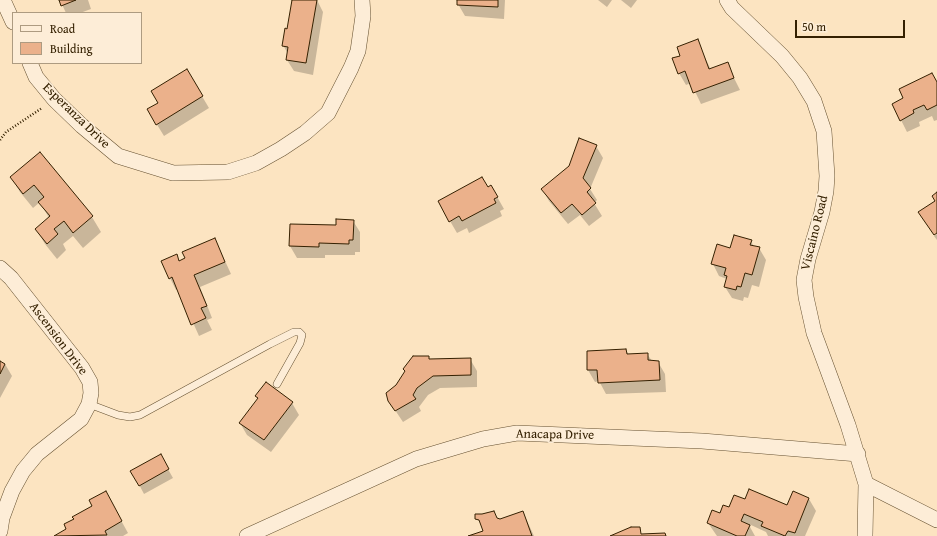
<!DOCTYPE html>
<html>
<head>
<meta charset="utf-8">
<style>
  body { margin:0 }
  #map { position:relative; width:937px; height:536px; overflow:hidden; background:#fce4c1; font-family:"Gentium Book Plus",serif }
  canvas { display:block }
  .legend { position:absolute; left:12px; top:12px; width:130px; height:52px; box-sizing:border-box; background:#fdedd7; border:1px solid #ad9b81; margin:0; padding:5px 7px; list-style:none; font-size:12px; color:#342001 }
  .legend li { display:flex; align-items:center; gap:8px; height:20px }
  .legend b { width:20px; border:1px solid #ad9b81 }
  .scale { position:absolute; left:795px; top:20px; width:110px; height:18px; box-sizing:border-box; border:2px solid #342001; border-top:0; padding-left:5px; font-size:12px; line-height:14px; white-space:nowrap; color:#342001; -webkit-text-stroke:3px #fdedd7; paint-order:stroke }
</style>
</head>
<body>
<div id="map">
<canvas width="937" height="536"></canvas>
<ul class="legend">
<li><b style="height:5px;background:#fdedd7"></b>Road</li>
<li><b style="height:11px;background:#ebb18b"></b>Building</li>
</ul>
<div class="scale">50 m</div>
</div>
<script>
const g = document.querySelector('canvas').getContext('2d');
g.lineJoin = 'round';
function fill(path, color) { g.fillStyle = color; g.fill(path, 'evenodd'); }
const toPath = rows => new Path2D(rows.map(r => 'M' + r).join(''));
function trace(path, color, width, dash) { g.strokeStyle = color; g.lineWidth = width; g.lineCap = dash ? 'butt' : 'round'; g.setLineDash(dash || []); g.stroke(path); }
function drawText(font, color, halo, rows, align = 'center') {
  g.font = font + ' "Gentium Book Plus",serif'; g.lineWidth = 3.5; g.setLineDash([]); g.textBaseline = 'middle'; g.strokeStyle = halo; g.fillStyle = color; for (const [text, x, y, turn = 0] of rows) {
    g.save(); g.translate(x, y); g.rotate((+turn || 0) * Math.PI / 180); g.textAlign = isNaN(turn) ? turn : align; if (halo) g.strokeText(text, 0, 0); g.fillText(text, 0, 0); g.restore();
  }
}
fill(toPath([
  [60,0,88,0,91,9,80,13,66,13],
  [293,0,317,0,323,12,313,75,294,71,287,60,288,54,283,45,288,30],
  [458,0,505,0,504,19,465,16,458,4],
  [598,0,612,0,607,7],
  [621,0,637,0,631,8],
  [697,41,711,70,727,64,740,90,701,104,691,83,686,85,679,73],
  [187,71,209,108,164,136,148,110,159,103],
  [937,83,937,120,934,121,932,116,919,122,920,126,907,132,901,120],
  [596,146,603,158,590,189,597,200,594,203,602,216,589,226,580,215,568,224,549,201,543,190],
  [40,153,92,217,101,232,83,248,73,236,63,244,66,250,57,259,45,244,36,229,49,218,40,202,33,208,20,192,11,177],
  [491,186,504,209,500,211,502,216,469,233,467,228,457,233,450,221],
  [353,221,360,232,360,252,355,252,355,255,325,255,325,258,297,258,290,246,291,225,337,226],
  [937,234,937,240,934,236],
  [215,239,231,274,200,287,212,318,207,320,212,330,199,336,178,289,176,290,170,278,176,256,180,261],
  [751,241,754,247,759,248,766,260,759,287,752,285,748,298,744,297,743,301,732,298,725,287,727,279,719,276,713,264,731,249],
  [626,350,629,355,647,354,652,361,658,362,665,374,666,392,606,394,599,381,595,382,588,370],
  [428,357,430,360,470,359,477,371,477,387,440,388,428,395,419,407,421,411,403,422,389,401],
  [0,362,5,364,12,376,0,398],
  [256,397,292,403,299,415,271,452,247,435,240,423,258,399],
  [160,455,173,478,144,494,132,471],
  [793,492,809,499,816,511,805,536,768,536,766,532,751,525,750,527,755,536,717,536,708,523,729,509,746,501,787,507],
  [112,504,128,533,123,536,56,536],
  [523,512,534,536,471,536,484,531,476,515,478,514,498,520]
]), '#0003');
const building = toPath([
  [59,0,76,0,61,6,59,0],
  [292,0,317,0,306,63,286,60,288,47,282,46,285,28,287,29,292,0],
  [457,0,498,0,498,7,457,5,457,0],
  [698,39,709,69,728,62,734,78,693,93,685,71,678,74,672,58,680,56,677,47,698,39],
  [187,69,203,96,156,125,147,109,158,103,151,91,187,69],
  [932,73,937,82,937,105,927,110,924,105,913,110,914,113,900,121,892,104,903,98,899,89,932,73],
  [579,138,597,145,583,178,591,188,587,192,596,203,582,215,572,204,561,213,541,189,569,166,579,138],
  [40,152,93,216,73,233,64,221,54,229,58,234,47,244,35,229,50,216,38,202,44,197,34,185,23,194,10,177,40,152],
  [482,177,488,187,491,185,498,197,494,199,496,203,462,221,459,216,449,222,438,201,482,177],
  [937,192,937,233,934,235,918,212,935,201,932,196,937,192],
  [336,219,354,220,353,240,349,240,349,244,319,243,319,247,289,246,290,224,336,225,336,219],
  [734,235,752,240,750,245,760,247,752,275,745,273,741,287,737,286,736,290,724,287,727,276,724,275,726,268,711,264,717,244,730,248,734,235],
  [215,238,225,262,194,275,207,306,201,308,206,318,191,325,172,277,169,279,161,261,177,254,179,261,185,258,182,252,215,238],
  [626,349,627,354,648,353,648,360,659,361,660,380,598,383,597,370,587,370,587,351,626,349],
  [413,356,429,356,429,359,471,358,471,375,433,376,417,388,413,395,416,399,395,411,388,401,386,393,396,385,405,371,403,369,413,356],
  [0,361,5,364,0,374,0,361],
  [266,382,293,402,264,440,239,423,258,398,255,396,266,382],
  [161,454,169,469,139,486,130,471,161,454],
  [749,489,787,505,793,491,809,498,795,533,788,531,785,536,761,526,763,522,744,514,741,521,750,525,745,536,737,536,707,523,712,510,720,513,723,505,729,507,734,495,745,499,749,489],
  [106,491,122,521,105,531,107,535,54,536,66,529,64,524,74,519,72,517,92,506,89,500,106,491],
  [494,511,497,518,500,519,523,511,532,536,468,536,483,531,479,520,475,519,475,514,482,514,494,511],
  [631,527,640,527,641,534,665,533,666,536,610,536,631,527]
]);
fill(building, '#ebb18b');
trace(building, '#342001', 1);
const lane = toPath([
  [89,404,118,415,130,417,140,415,270,344,294,332,299,332,302,335,300,343,277,384]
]);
const street = toPath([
  [3,0,13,22],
  [727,0,732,8,782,56,800,78,814,101,824,131,827,176,826,191,822,212,808,259,804,280,806,297,814,333,848,425,866,484,865,536],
  [30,63,36,77,54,99,82,126,118,156,173,173,228,172,256,163,281,149,305,133,328,113,351,68,358,51,363,16,362,0],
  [0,268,11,278,82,368,90,382,91,393,89,404,81,419,37,454,23,471,12,491,2,518,0,531],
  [866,484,937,520],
  [247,536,416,459,483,439,517,433,702,441,858,454]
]);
trace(lane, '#665131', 8);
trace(street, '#665131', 16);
trace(toPath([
  [0,140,6,132,42,108]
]), '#342001', 2.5, [1, 2]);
trace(lane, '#fdedd7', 7);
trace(street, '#fdedd7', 15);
drawText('13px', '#342001', '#fdedd7', [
  ["Esperanza Drive",76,116,44],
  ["Viscaino Road",815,233,-76],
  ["Ascension Drive",58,339,53],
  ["Anacapa Drive",555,435,1]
]);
</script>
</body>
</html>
